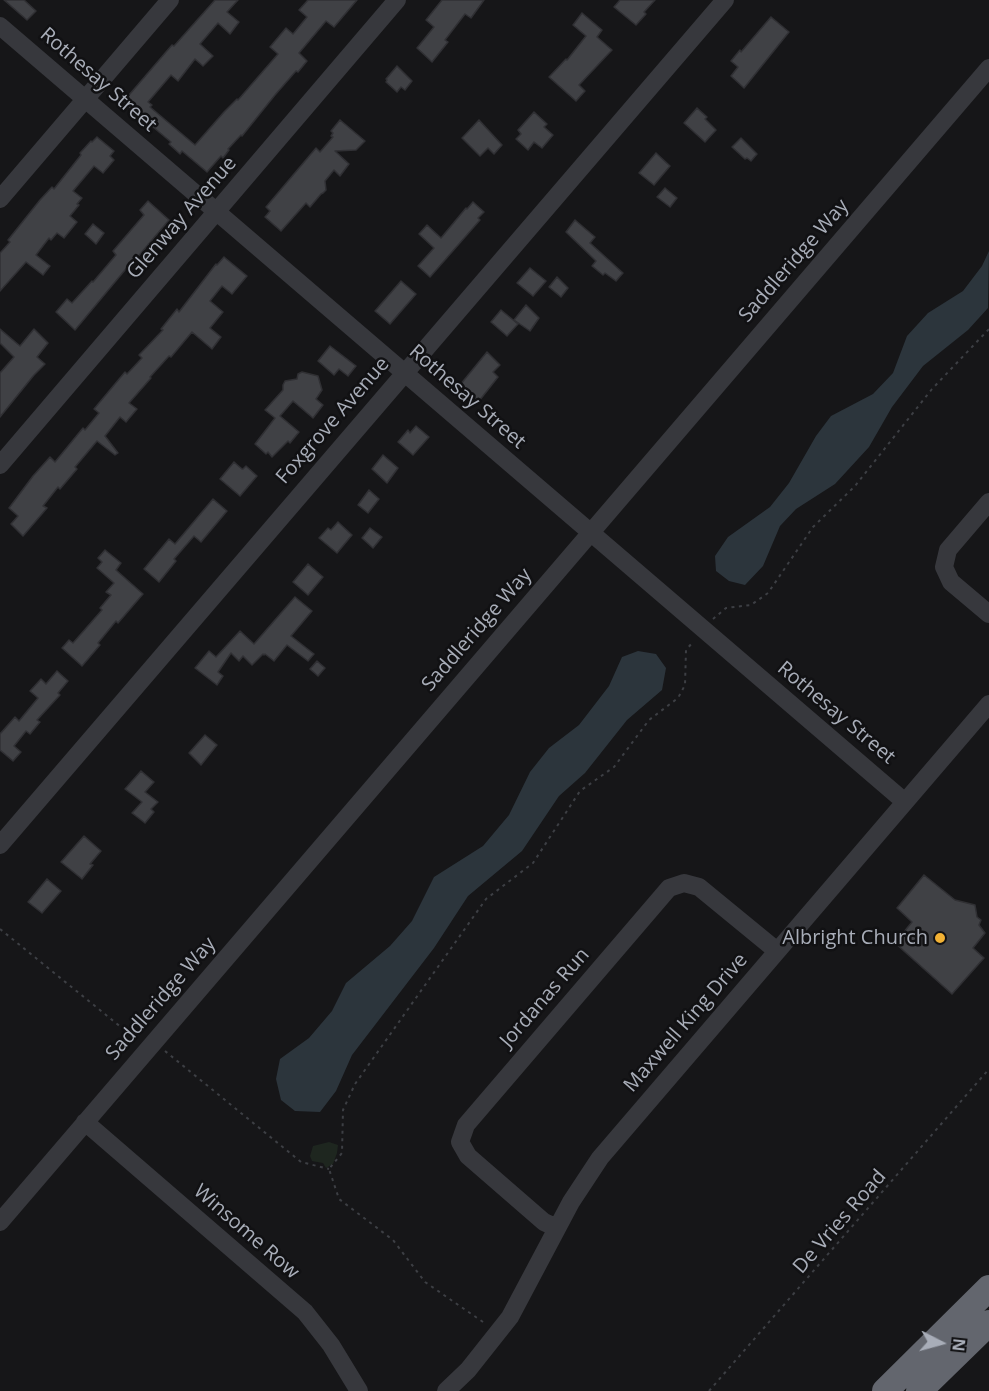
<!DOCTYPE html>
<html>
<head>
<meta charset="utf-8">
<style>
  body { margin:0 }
  #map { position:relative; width:989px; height:1391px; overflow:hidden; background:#161618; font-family:"Open Sans",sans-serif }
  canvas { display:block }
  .north { position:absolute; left:911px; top:1313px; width:60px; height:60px; -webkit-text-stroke:4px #111113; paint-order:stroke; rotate:96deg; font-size:16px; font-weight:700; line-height:24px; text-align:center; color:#a8adb8 }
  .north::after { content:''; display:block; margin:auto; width:21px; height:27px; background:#a8adb8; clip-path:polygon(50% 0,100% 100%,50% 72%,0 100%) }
</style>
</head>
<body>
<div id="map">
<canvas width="989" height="1391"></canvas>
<div class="north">N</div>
</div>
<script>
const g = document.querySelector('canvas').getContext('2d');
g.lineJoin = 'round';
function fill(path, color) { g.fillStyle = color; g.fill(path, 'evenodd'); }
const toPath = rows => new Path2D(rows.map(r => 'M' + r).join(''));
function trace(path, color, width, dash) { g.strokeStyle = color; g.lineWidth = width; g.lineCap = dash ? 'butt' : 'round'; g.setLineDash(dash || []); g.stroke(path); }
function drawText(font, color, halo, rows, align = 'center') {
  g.font = font + ' "Open Sans",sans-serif'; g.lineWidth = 5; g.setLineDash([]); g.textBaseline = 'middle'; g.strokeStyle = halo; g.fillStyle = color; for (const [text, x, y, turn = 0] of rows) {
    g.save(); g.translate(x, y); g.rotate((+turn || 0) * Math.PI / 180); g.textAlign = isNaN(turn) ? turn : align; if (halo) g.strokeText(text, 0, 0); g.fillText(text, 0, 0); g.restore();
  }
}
fill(toPath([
  [329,1142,338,1145,337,1153,333,1164,326,1168,323,1163,312,1161,310,1156,313,1146]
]), '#1e261f');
fill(toPath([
  [989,251,988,308,968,330,923,366,892,407,869,447,835,484,796,509,780,526,763,566,745,585,729,581,716,571,715,556,728,537,770,507,789,483,816,436,831,416,873,394,893,373,907,336,928,313,963,291,982,266],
  [638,651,656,654,666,668,662,690,627,720,585,773,559,796,522,851,468,896,434,948,352,1055,336,1091,320,1112,295,1111,281,1100,276,1079,280,1059,309,1038,332,1011,346,983,390,946,412,921,434,877,483,846,509,815,530,772,549,748,579,725,609,686,622,657]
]), '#2c353c');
const building = toPath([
  [4,0,24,0,36,11,27,20,4,0],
  [215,0,238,0,227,12,239,22,230,34,218,23,200,44,213,56,203,66,195,59,178,81,171,75,148,102,152,105,150,107,195,145,224,112,237,99,238,100,278,54,270,47,286,28,293,34,307,17,299,10,308,0,357,0,334,27,326,21,299,53,307,61,298,72,296,71,275,95,242,136,241,135,228,149,229,150,223,158,221,156,207,172,182,151,180,154,169,144,171,142,123,102,172,45,174,46,215,0],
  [442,0,484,0,471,18,465,14,445,40,448,42,432,62,417,48,434,27,426,20,442,0],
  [620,0,655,0,644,12,646,14,636,25,614,7,620,0],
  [582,13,602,30,597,37,612,50,579,85,585,91,576,101,549,77,566,59,567,60,586,36,573,25,582,13],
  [771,17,789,32,744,88,731,76,738,67,731,61,740,50,741,52,771,17],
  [397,66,412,81,405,90,401,87,397,92,386,82,387,80,386,79,397,66],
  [697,108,707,117,705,119,716,130,705,142,684,123,697,108],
  [534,112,547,124,544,127,553,135,542,148,534,142,528,150,516,139,521,134,518,130,534,112],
  [340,120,365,141,356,150,335,151,349,164,340,176,334,170,325,181,326,190,323,193,321,194,310,207,306,203,281,231,265,217,270,211,266,207,316,148,320,152,333,137,331,136,333,133,331,131,340,120],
  [479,120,502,145,494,154,488,148,480,156,462,138,479,120],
  [97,137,114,151,110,156,114,160,103,173,94,166,73,191,82,198,77,204,79,205,70,216,77,222,64,238,57,233,51,240,49,238,36,255,50,266,43,275,26,262,0,291,0,253,10,242,8,240,40,200,52,187,54,189,81,155,80,153,91,141,92,142,97,137],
  [741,138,757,154,751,161,747,158,745,159,732,147,741,138],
  [656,153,670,166,654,185,639,173,656,153],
  [665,188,677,198,670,207,657,197,665,188],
  [148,201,169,220,136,259,135,258,75,330,56,312,67,299,72,303,92,281,93,282,116,255,113,251,144,215,140,210,148,201],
  [473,202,484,212,478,218,480,220,430,277,418,266,434,248,419,234,427,225,441,238,466,208,467,209,473,202],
  [575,220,595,237,590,243,623,273,616,281,605,273,603,275,592,266,596,261,566,232,575,220],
  [93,224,104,233,96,244,85,234,93,224],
  [224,257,247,276,232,294,222,286,210,301,223,312,210,328,221,337,212,349,192,332,171,357,169,356,150,377,151,378,129,403,137,409,126,422,120,417,105,436,118,453,115,455,97,441,75,467,77,469,60,489,58,487,43,506,47,508,23,536,11,524,18,516,9,508,33,476,50,457,55,462,83,428,85,430,99,413,94,409,125,372,127,374,142,358,139,355,163,330,161,329,177,309,179,312,216,264,217,265,224,257],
  [530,268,546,281,533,296,517,283,530,268],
  [557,277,568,288,561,297,549,287,557,277],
  [401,281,416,294,390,324,375,311,401,281],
  [526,305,539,318,530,331,514,320,526,305],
  [501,310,518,324,507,336,491,322,501,310],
  [0,329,20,346,34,329,48,343,37,357,45,364,34,375,0,417,0,373,14,357,0,343,0,329],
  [330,346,356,366,348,376,339,369,334,375,318,361,330,346],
  [487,352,500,365,493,372,498,377,479,401,460,385,487,352],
  [302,372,318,376,322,390,316,399,323,405,313,418,293,401,280,416,299,432,290,443,288,441,272,457,268,452,266,454,255,444,275,418,265,410,283,390,283,385,285,381,297,379,298,374,302,372],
  [416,426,429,437,413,455,398,442,408,430,410,433,416,426],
  [383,455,398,468,387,483,372,469,383,455],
  [234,462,242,469,243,469,246,466,257,476,240,496,220,479,234,462],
  [369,490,379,499,368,513,358,505,369,490],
  [213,499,227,511,201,542,194,536,174,559,176,561,159,582,144,569,169,539,175,544,213,499],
  [338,522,352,535,337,553,319,538,328,528,331,530,338,522],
  [370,528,382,537,373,548,362,538,370,528],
  [105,550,121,563,116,570,143,594,118,623,116,621,98,643,100,645,82,666,62,648,69,640,73,643,102,610,100,608,111,595,106,592,114,583,97,568,102,562,98,558,105,550],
  [308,564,323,577,308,595,293,582,308,564],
  [295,597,312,611,291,636,314,654,308,661,287,645,274,661,265,654,264,655,263,654,252,665,243,656,239,661,231,653,218,672,223,676,217,685,195,668,209,651,216,657,240,631,254,644,295,597],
  [317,661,325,668,318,676,310,669,317,661],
  [57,671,68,681,58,693,60,695,37,720,40,722,30,734,26,731,14,746,21,752,13,761,0,750,0,734,15,717,19,721,38,698,30,691,41,679,46,684,57,671],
  [205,735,217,745,201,765,189,753,205,735],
  [141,771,154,782,145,792,158,802,151,809,154,812,145,823,132,813,142,802,125,789,141,771],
  [84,836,101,851,90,864,93,865,82,879,61,862,84,836],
  [924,875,955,900,975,905,977,917,981,920,979,925,985,933,973,948,984,958,952,994,895,943,912,922,897,908,924,875],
  [47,879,61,891,42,913,28,902,47,879]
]);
fill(building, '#404145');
trace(building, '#303034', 1.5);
trace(toPath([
  [713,619,726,608,751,605,768,593,813,527,855,486,932,389,989,329],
  [0,929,127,1032,139,1037],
  [165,1051,301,1162,329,1169],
  [483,1322,425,1282,393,1240,339,1199,329,1169,342,1153,343,1110,355,1084,486,899,533,863,580,791,614,767,649,720,678,698,685,685,686,650,693,642],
  [709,1391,989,1069]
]), '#3d3f44', 2, [3, 4.5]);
trace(toPath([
  [0,26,905,802],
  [0,199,170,0],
  [0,465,397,0],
  [989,502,948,550,944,567,951,582,989,614],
  [0,845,725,0],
  [85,1122,305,1312,331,1345,359,1391],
  [0,1222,989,68],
  [557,1228,544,1222,468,1156,460,1142,466,1125,669,888,684,883,699,887,777,951],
  [446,1391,468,1370,510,1317,571,1202,600,1158,989,704]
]), '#37383d', 18);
trace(toPath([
  [885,1391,989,1288],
  [919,1391,989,1323]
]), '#63666e', 26);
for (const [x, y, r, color] of [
  [940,938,6,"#f2b134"]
]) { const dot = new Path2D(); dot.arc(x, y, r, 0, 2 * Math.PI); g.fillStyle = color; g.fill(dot); trace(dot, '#111113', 2); }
drawText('20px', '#a8adb8', '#111113', [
  ["Rothesay Street",98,80,41],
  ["Glenway Avenue",182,218,-49],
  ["Saddleridge Way",794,261,-49],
  ["Rothesay Street",467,397,41],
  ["Foxgrove Avenue",333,421,-49],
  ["Saddleridge Way",477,630,-49],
  ["Rothesay Street",836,713,40],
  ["Jordanas Run",545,998,-49],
  ["Saddleridge Way",161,999,-49],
  ["Maxwell King Drive",686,1023,-49],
  ["De Vries Road",840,1222,-49],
  ["Winsome Row",246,1232,41]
]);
drawText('20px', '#a8adb8', '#111113', [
  ["Albright Church",928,938]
], 'right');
</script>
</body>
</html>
